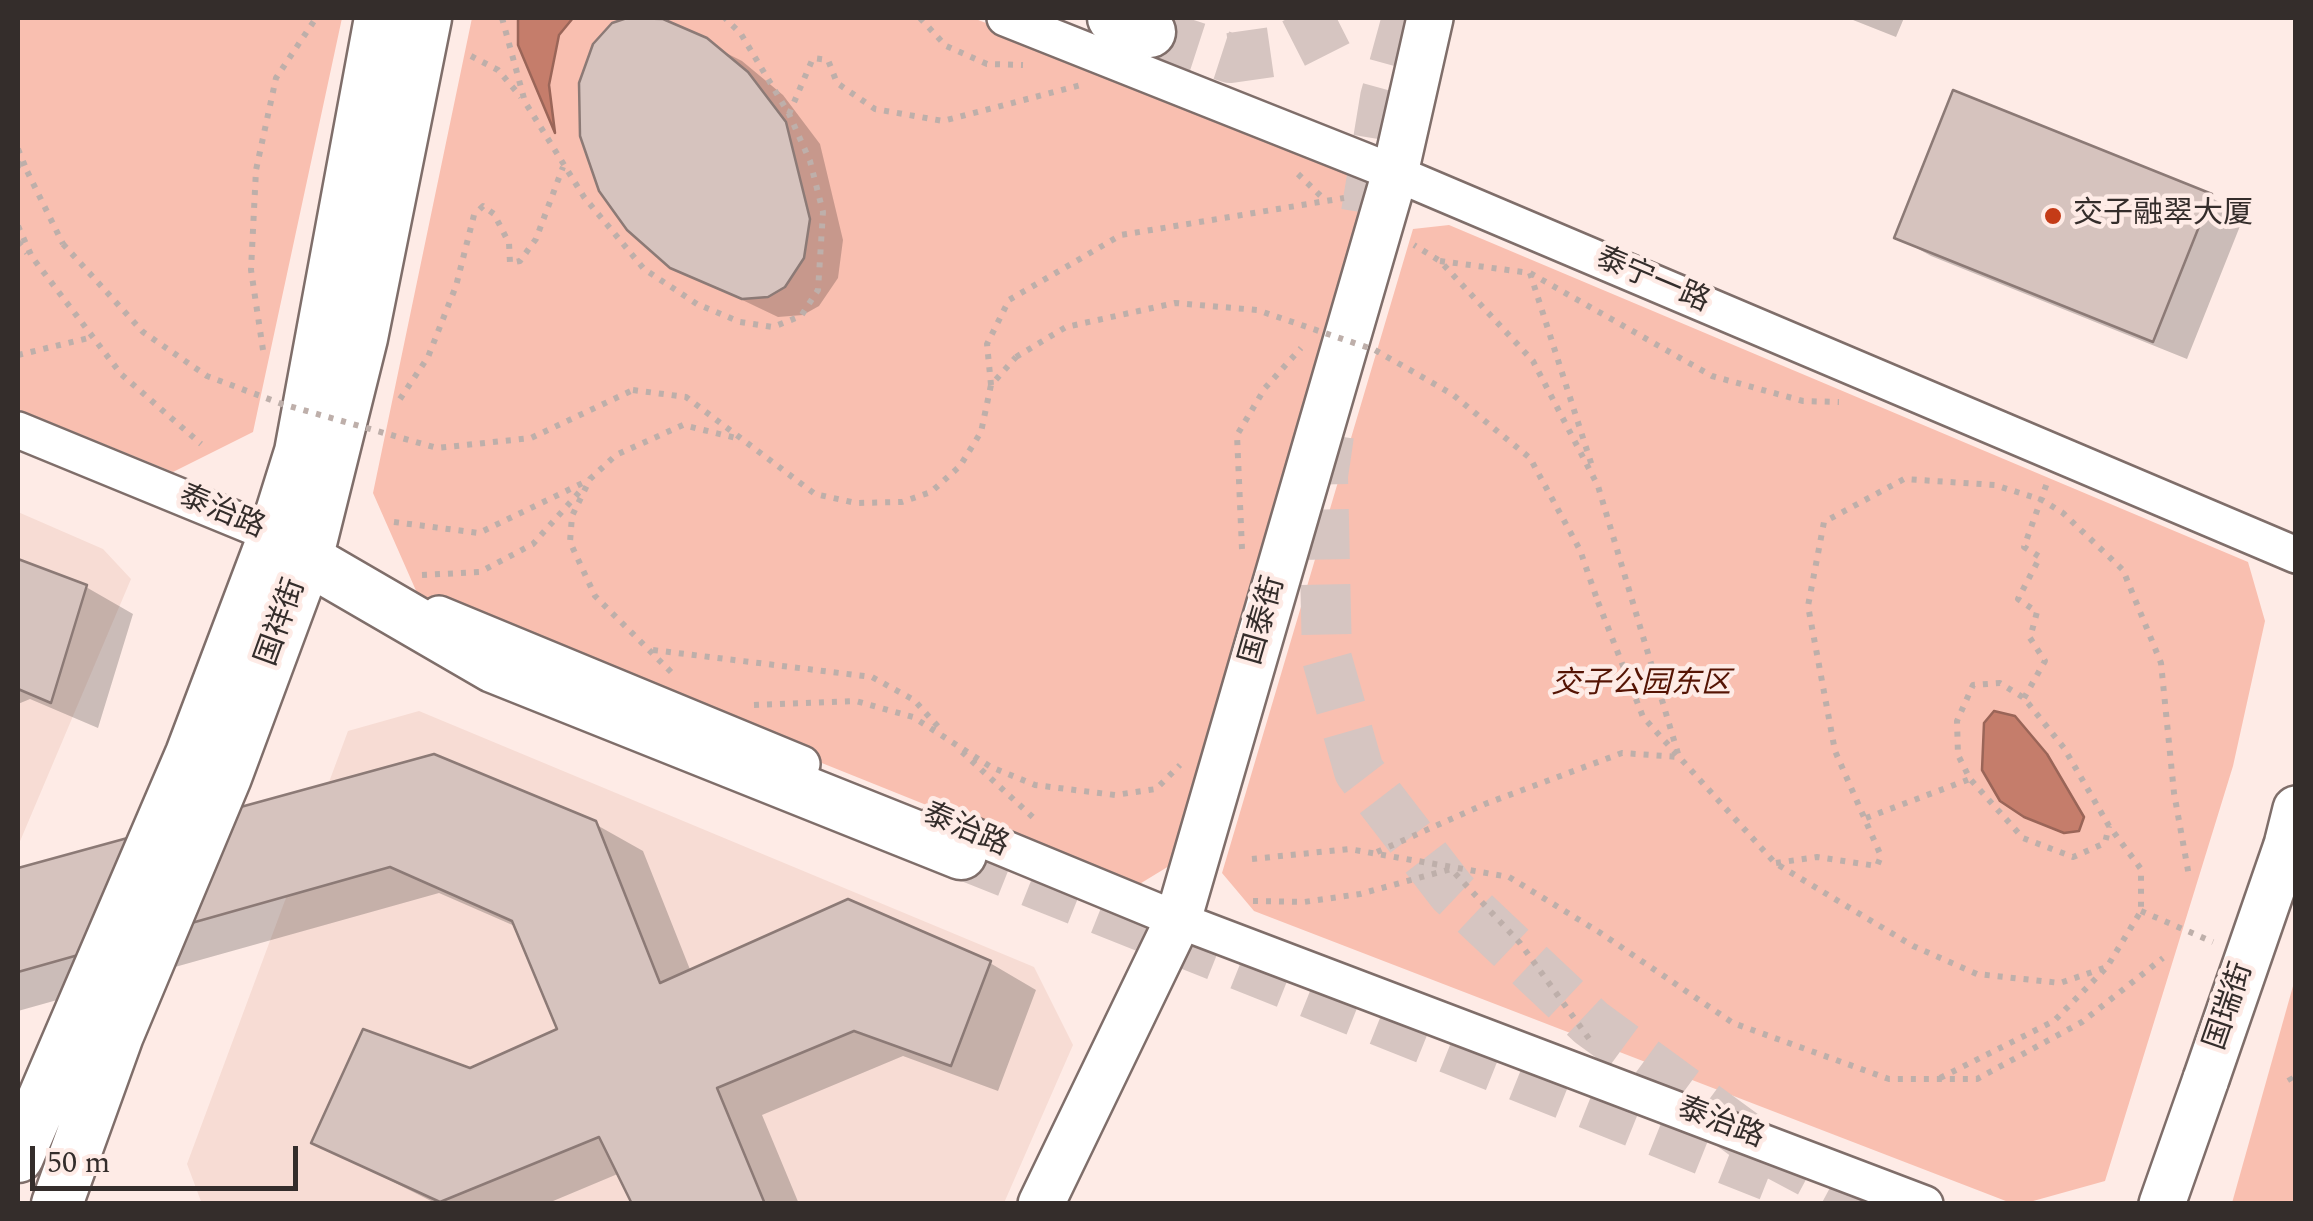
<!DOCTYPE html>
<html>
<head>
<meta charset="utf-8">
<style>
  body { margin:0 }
  #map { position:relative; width:2313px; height:1221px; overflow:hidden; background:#feebe6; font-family:Spectral,serif }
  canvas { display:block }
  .frame { position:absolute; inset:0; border:20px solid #342d2b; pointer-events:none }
  .scale { position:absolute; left:30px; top:1146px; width:268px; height:45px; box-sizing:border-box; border:5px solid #342d2b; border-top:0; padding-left:12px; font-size:30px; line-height:35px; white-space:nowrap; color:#342d2b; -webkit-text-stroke:8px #feebe6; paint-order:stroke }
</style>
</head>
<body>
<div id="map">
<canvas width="2313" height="1221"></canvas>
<div class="frame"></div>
<div class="scale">50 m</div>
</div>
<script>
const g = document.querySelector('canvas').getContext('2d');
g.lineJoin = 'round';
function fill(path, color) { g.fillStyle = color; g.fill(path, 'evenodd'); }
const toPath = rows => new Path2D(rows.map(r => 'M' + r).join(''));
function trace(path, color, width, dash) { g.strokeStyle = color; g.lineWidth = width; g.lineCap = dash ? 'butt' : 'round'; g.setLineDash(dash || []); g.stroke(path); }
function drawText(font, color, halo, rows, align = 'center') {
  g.font = font + ' Spectral,"Noto Sans SC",serif'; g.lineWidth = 9; g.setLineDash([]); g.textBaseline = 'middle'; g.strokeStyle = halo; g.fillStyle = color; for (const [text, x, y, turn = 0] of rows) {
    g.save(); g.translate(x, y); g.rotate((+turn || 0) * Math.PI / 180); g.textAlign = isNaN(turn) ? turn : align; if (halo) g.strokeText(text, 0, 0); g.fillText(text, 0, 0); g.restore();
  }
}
fill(toPath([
  [18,512,103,549,131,579,18,846],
  [419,711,1034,967,1073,1045,1004,1203,202,1204,187,1164,348,731]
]), '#f7dcd4');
fill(toPath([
  [18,18,342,18,253,432,173,472,18,409],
  [472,18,973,18,1348,162,1360,212,1326,380,1174,863,1133,888,421,602,373,493],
  [1449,225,2248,562,2265,621,2233,766,2105,1181,2026,1203,2011,1203,1254,911,1222,873,1413,229],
  [2295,979,2295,1203,2232,1203]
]), '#f9bfb0');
const water = toPath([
  [518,18,573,18,559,35,549,85,555,133,518,45,518,18],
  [1994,711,2015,716,2047,754,2084,817,2079,831,2064,833,2024,817,2000,801,1982,770,1984,723,1994,711]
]);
fill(water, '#c57d6b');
trace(water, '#9a6558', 2.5);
fill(toPath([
  [635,18,662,21,742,61,783,95,820,144,843,240,838,278,819,306,803,315,778,317,671,266,613,25],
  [1848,18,1904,18,1896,37],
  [2210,197,2244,216,2187,359,1931,256,1897,237],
  [18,562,86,587,133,614,98,728,30,699,18,704],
  [434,757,595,824,643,851,691,972,990,963,1036,990,998,1091,903,1056,762,1115,799,1204,635,1204,620,1173,546,1204,437,1204,314,1142,560,1030,517,927,439,893,18,1011,18,871]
]), '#0003');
const building = toPath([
  [627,18,663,19,707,38,748,72,786,122,810,219,804,258,785,287,768,297,742,299,670,268,627,230,599,191,580,136,579,83,593,44,612,23,627,18],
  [1953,90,2212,194,2153,342,1894,238,1953,90],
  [18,559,87,585,51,703,18,689,18,559],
  [434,754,596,821,660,983,848,899,991,961,951,1066,854,1031,717,1088,765,1204,632,1204,599,1137,440,1202,311,1143,363,1029,470,1068,557,1029,512,921,390,867,18,972,18,868,434,754]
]);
fill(building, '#d6c3be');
trace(building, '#8c7a76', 2.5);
trace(toPath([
  [1150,32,1230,58,1279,51,1344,18],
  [1366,213,1385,98,1407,18],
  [1329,435,1323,476,1327,659,1359,771,1452,892,1591,1023,1758,1145,1869,1204],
  [961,854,1769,1176]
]), '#d6c5c1', 50, [50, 25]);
const minor = toPath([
  [1005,18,1395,173,2296,555],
  [18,430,274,535,292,548],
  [439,614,802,764],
  [938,821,1178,920,1925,1204]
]);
const tertiary = toPath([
  [2287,845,2296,809],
  [1041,1204,1178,920,1395,173,1430,18],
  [2162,1204,2206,1079]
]);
const secondary = toPath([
  [1113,18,1150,32],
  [307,559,493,667,961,854],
  [18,1157,191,754,274,535,300,452,380,18],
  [57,1204,118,1035,226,777,307,559,362,338,426,18]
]);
trace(minor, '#7f6e6a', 40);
trace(tertiary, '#7f6e6a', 50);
trace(secondary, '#7f6e6a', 55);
trace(toPath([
  [502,18,525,102,584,197,644,269,697,304,740,322,773,327,801,316,818,290,823,212,810,161,789,114,741,34,725,18],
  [920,18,946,46,987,64,1023,65],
  [471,56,498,70,521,97],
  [789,114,813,58,828,60,837,83,875,109,943,121,1081,85],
  [18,149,25,166],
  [18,163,26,169,63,244],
  [1298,174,1326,201],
  [18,226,32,257,121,374,201,444],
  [18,242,27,253],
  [1440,261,1530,273,1712,376,1803,401,1839,402],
  [1530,273,1592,466],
  [263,350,251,270,256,170,276,78,316,18],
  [18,355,93,337],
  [991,385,987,344,1009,300,1121,235,1344,198],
  [633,390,686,397,815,494,856,503,902,502,931,492,960,466,981,432,991,385,1016,357],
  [400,399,428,357,456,286,474,215,483,206,494,214,509,243,510,263,520,261,536,239,563,167],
  [394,522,479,533,589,480],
  [1242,549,1237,435,1265,388,1301,348],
  [422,575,480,572,533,544,583,488],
  [1598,602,1643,717,1775,863,1913,946,1977,974,2060,983,2107,967,2141,911,2141,869,2109,826,2064,748,2024,698,2000,683,1973,685,1957,721,1958,755,1970,779,2023,838,2073,857,2105,843,2109,826],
  [653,650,872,677,914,700,943,732],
  [671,672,595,596,570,542,572,516,590,479,616,455,683,425,736,438],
  [2024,698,2045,661,2030,638,2037,612,2018,599,2040,557,2024,547,2047,483],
  [754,705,856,701,913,717,991,767,1035,785,1115,795,1156,789,1180,765],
  [962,752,1037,821],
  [1866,818,1970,779],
  [1377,852,1485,804,1622,753,1679,757,1598,486,1533,361,1440,261,1414,245],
  [1252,859,1349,849,1509,877,1599,932,1733,1023,1889,1079,1977,1079,2082,1022,2163,958],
  [1776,863,1817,857,1877,866,1881,856,1835,751,1808,606,1824,522,1904,479,1995,485,2042,500,2063,513,2123,570,2161,663,2174,793,2189,876],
  [1253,901,1304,902,1360,894,1451,869,1520,943,1590,1040],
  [2141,911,2213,942],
  [2289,1077,2296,1088],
  [1940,1078,2054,1021,2106,968]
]), '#beafaa', 6, [5, 8]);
trace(minor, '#fff', 35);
trace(tertiary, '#fff', 45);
trace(secondary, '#fff', 50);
const tertiaryBridge = toPath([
  [2206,1079,2287,845]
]);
trace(tertiaryBridge, '#7f6e6a', 50, []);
trace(toPath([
  [63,244,143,332,207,376,282,404,437,448,531,438,633,390],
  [1016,357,1066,327,1175,303,1257,310,1375,350,1452,394,1530,458,1580,550,1598,602]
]), '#beafaa', 6, [5, 8]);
trace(tertiaryBridge, '#fff', 45);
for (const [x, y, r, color] of [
  [2053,216,10,"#c43b17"]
]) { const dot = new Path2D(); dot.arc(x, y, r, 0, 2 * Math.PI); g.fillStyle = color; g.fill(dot); trace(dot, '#feebe6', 4); }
drawText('30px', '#342d2b', '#feebe6', [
  ["交子融翠大厦",2073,216]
], 'left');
drawText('30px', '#342d2b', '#feebe6', [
  ["泰宁一路",1652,282,23],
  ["泰治路",221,514,23],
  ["国泰街",1265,621,-74],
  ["国祥街",283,623,-70],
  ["泰治路",965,832,23],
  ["国瑞街",2231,1007,-71],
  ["泰治路",1720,1125,21]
]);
drawText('italic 30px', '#551404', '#feebe6', [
  ["交子公园东区",1641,686]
]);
</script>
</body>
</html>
